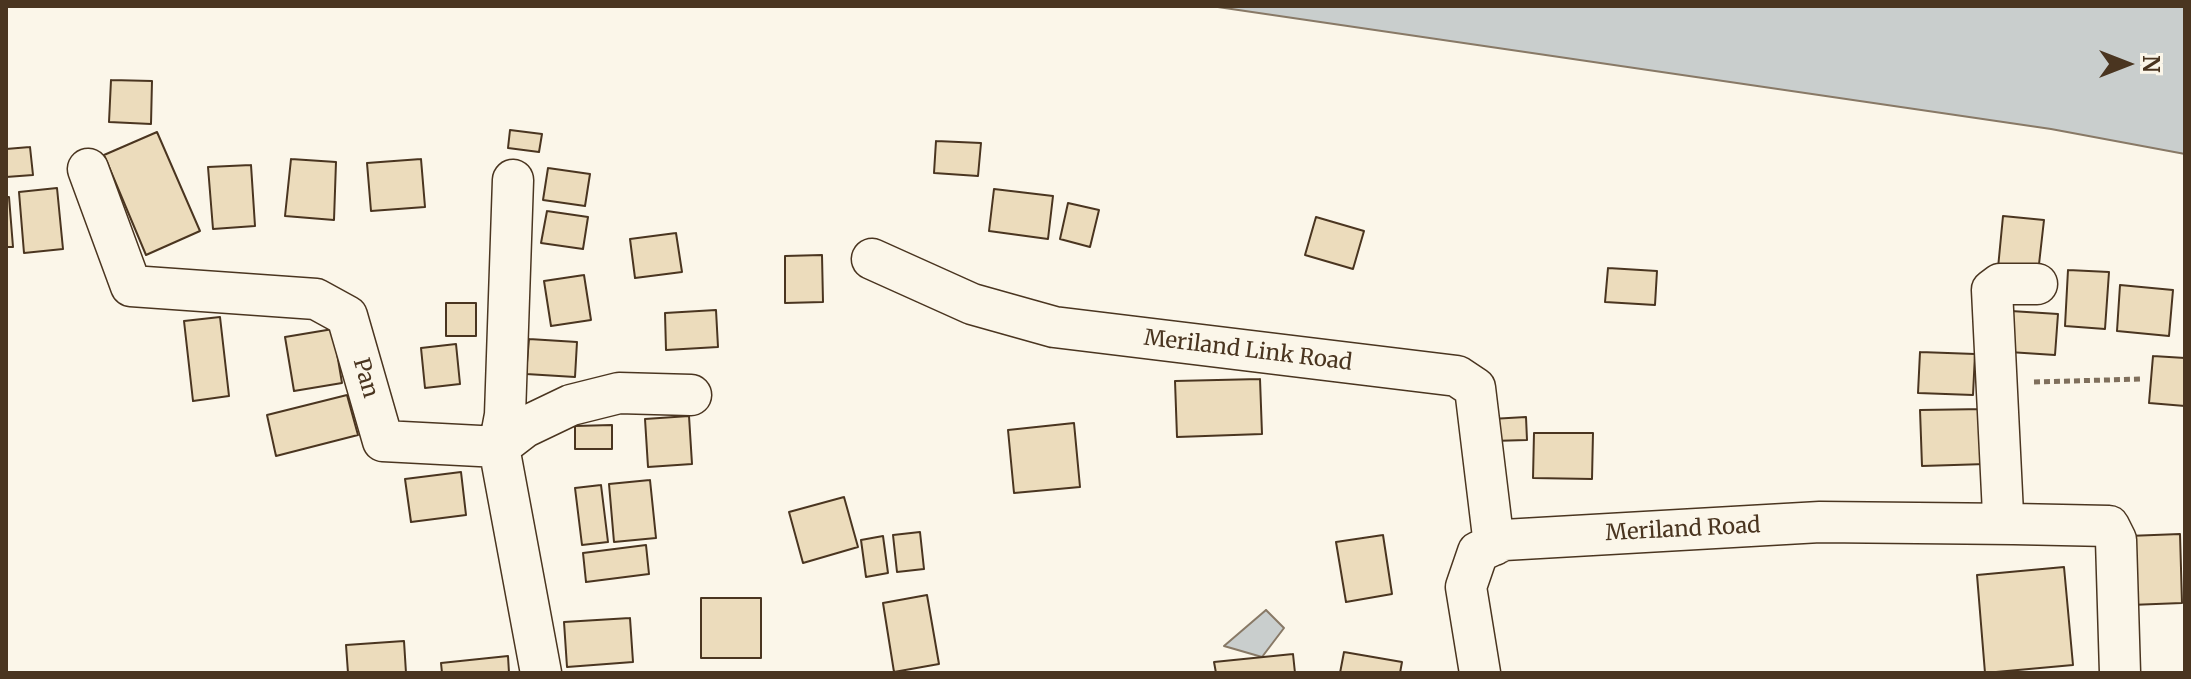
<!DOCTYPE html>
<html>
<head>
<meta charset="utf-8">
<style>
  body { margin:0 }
  #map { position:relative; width:2191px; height:679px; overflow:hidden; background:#fbf6e9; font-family:Merriweather,serif }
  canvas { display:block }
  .frame { position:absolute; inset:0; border:8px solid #4a3520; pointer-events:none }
  .north { position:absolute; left:2087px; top:24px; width:80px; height:80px; -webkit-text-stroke:6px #fbf6e9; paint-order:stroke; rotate:90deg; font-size:22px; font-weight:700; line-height:32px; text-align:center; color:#4a3520 }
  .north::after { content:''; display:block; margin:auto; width:28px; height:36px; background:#4a3520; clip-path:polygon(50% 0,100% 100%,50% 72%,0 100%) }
</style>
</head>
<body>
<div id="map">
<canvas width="2191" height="679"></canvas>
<div class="frame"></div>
<div class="north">N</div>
</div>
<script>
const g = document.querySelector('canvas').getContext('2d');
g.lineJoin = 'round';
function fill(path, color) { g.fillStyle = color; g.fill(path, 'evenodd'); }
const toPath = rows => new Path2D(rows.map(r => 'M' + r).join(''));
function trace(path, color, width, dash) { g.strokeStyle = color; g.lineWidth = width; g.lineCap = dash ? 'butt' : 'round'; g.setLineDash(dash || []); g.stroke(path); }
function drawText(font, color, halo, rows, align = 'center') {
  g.font = font + ' Merriweather,serif'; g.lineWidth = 6; g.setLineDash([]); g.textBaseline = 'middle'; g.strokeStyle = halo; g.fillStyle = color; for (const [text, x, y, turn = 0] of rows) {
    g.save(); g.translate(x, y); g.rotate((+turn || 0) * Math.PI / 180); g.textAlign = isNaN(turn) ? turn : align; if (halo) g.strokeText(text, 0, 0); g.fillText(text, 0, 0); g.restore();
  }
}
const water = toPath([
  [1211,6,2185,6,2185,154,2051,129,1211,6],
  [1266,610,1284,628,1262,657,1224,646,1266,610]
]);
fill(water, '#c9cecd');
trace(water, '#887966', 2);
const building = toPath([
  [111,80,152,81,151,124,109,122,111,80],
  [510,130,542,134,539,152,508,148,510,130],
  [157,132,200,231,146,255,104,155,157,132],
  [936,141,981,143,978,176,934,173,936,141],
  [30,147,33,175,6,177,6,149,30,147],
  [291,159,336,162,334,220,285,216,291,159],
  [421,159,425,207,371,211,367,163,421,159],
  [251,165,255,226,213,229,208,167,251,165],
  [548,168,590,174,585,206,543,200,548,168],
  [57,188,63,249,24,253,19,192,57,188],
  [994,189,1053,196,1048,239,989,231,994,189],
  [6,197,9,197,13,247,6,247,6,197],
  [1068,203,1099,210,1090,247,1060,239,1068,203],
  [547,211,588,217,583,249,541,243,547,211],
  [2003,216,2044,220,2038,273,1998,268,2003,216],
  [1316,217,1364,231,1353,269,1305,255,1316,217],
  [676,233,682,272,635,278,630,239,676,233],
  [822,255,823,302,785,303,785,256,822,255],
  [1608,268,1657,271,1655,305,1605,302,1608,268],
  [2068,270,2109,272,2105,329,2065,326,2068,270],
  [584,275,591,320,551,326,544,281,584,275],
  [2120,285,2173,290,2169,336,2117,331,2120,285],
  [446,303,476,303,476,336,446,336,446,303],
  [716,310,718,347,666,350,665,313,716,310],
  [2011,311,2058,314,2055,355,2009,352,2011,311],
  [220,317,229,396,193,401,184,321,220,317],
  [333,329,342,383,294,391,285,337,333,329],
  [529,339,577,342,575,377,526,374,529,339],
  [456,344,460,384,425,388,421,348,456,344],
  [1920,352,1975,354,1973,395,1918,393,1920,352],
  [2153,356,2185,358,2185,406,2149,403,2153,356],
  [1260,379,1262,434,1177,437,1175,381,1260,379],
  [347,395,358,435,276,456,267,415,347,395],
  [1985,409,1986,464,1922,466,1920,410,1985,409],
  [689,416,692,464,648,467,645,419,689,416],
  [1526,417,1527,440,1492,441,1491,419,1526,417],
  [1074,423,1080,487,1014,493,1008,430,1074,423],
  [612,425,612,449,575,449,575,426,612,425],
  [1534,433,1593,433,1592,479,1533,478,1534,433],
  [461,472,466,515,411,522,405,479,461,472],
  [650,480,656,538,614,542,609,484,650,480],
  [601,485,608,542,582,545,575,488,601,485],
  [844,497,858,547,803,563,789,512,844,497],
  [920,532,924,569,897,572,893,535,920,532],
  [2180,534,2182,603,2130,605,2128,536,2180,534],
  [1383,535,1392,594,1346,602,1336,542,1383,535],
  [883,536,888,573,866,577,861,540,883,536],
  [646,545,649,574,586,582,583,553,646,545],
  [2064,567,2073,665,1985,673,1977,575,2064,567],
  [927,595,939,664,894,672,883,603,927,595],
  [701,598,761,598,761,658,701,658,701,598],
  [630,618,633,662,567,667,564,622,630,618],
  [404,641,406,673,348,673,346,645,404,641],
  [1344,652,1402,662,1400,673,1340,673,1344,652],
  [1293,654,1295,673,1216,673,1214,662,1293,654],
  [508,656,509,673,442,673,441,663,508,656]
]);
fill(building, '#ecdcbc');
trace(building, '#4a3520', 2);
const minor = toPath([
  [88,169,131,286,316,299,347,316,383,441,499,447,541,673],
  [872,259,972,304,1054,327,1457,376,1475,388,1494,545],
  [2037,284,2000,284,1992,290,2003,514,2014,524,2109,526,2116,540,2120,673],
  [499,447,505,415,513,180],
  [499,447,525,427,571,405,619,393,691,395],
  [1480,673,1466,587,1478,552,1504,540,1820,522,2014,524]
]);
trace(minor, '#4a3520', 43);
trace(toPath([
  [2034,382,2142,379]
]), '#7f6f5c', 5, [6, 4]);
trace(minor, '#fbf6e9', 40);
drawText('22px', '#4a3520', '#fbf6e9', [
  ["Meriland Link Road",1248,351,7],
  ["Pan",365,378,74],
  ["Meriland Road",1683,530,-3]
]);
</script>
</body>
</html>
